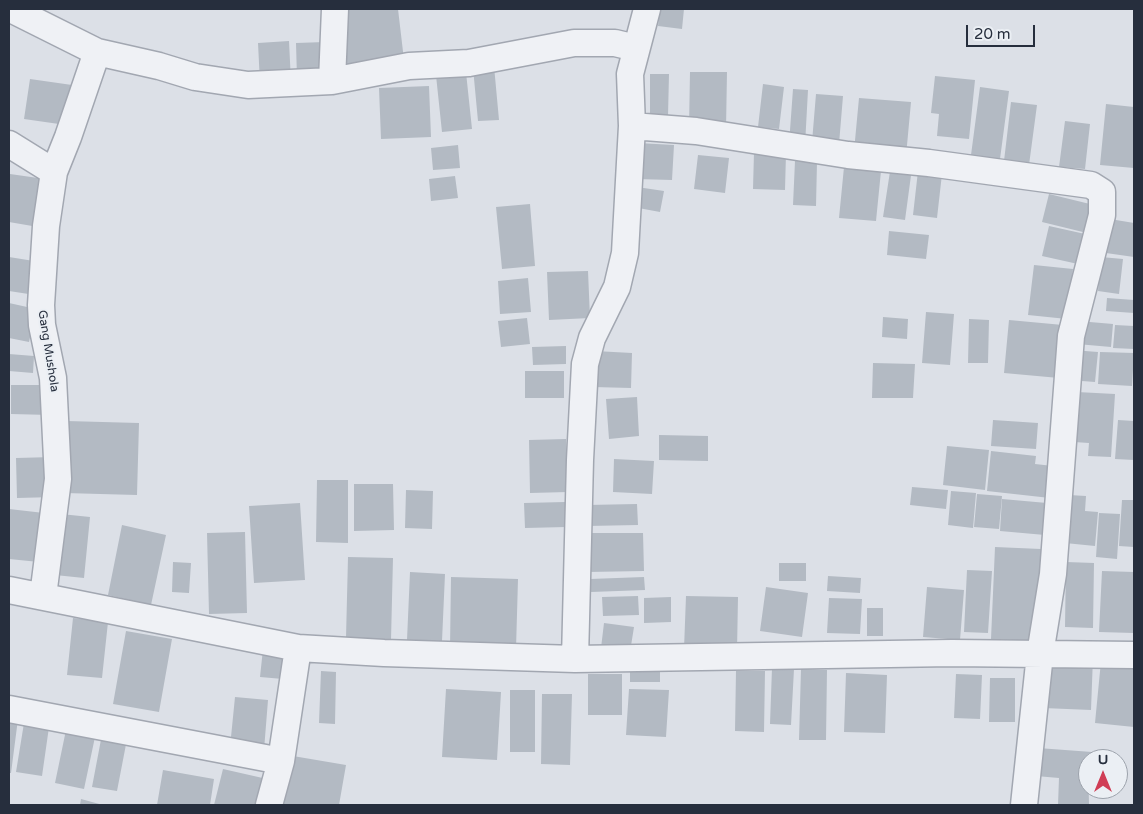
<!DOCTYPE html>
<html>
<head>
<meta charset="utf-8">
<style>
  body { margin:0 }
  #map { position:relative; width:1143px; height:814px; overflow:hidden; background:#dce0e7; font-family:"Varela Round",sans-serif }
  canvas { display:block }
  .frame { position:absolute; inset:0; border:10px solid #262e3d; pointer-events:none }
  .north { position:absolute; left:1078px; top:749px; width:50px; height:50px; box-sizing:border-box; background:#ebeff4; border:1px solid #9ca2ab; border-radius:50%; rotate:0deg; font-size:14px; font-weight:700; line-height:20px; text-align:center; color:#262e3d }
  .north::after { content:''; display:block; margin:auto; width:18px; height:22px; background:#d03d55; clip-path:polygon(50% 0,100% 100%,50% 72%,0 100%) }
  .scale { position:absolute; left:966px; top:25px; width:69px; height:22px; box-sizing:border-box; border:2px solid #262e3d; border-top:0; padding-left:6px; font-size:15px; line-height:18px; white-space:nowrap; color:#262e3d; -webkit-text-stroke:4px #ebeff4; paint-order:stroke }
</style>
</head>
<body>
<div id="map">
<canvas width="1143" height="814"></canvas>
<div class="frame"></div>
<div class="north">U</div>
<div class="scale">20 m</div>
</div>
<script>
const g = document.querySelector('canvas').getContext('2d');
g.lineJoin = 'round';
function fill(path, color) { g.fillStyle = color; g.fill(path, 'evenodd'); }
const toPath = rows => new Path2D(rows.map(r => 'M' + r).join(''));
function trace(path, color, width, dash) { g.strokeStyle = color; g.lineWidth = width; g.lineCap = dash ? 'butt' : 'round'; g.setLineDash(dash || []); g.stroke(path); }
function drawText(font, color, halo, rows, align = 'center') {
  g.font = font + ' "Varela Round",sans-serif'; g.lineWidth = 4; g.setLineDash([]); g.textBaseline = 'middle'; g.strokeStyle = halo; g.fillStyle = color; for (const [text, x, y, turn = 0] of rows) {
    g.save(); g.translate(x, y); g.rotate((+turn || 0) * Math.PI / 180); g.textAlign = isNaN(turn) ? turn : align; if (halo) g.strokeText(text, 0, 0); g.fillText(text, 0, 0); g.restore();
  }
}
fill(toPath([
  [340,9,398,9,404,60,346,66],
  [660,9,684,9,682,29,658,26],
  [289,41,291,82,260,83,258,43],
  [325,42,326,77,297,78,296,43],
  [465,63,472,129,442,132,435,66],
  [494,66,499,120,478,121,473,68],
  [690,72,727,72,726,129,689,128],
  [650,74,669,74,668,116,650,116],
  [935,76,975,80,969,139,937,136,939,114,931,113],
  [30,79,79,86,73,126,24,119],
  [763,84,784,87,779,129,758,127],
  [429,86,431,137,381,139,379,88],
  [980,87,1009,91,1000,159,971,155],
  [793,89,808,90,805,145,789,144],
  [816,94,843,96,838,156,811,154],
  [859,98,911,102,906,156,854,151],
  [1011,102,1037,105,1029,165,1004,161],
  [1106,104,1134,107,1134,168,1100,165],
  [1065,121,1090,124,1085,169,1059,167],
  [638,143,674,145,672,180,636,179],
  [458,145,460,168,433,170,431,148],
  [754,152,786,153,785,190,753,189],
  [698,155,729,158,725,193,694,189],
  [795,161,817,162,816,206,793,205],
  [891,165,912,168,905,220,883,217],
  [844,167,881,171,876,221,839,218],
  [918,171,942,174,937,218,913,215],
  [10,174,52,180,44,228,9,222],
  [455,176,458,198,431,201,429,179],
  [637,187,664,191,660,212,633,207],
  [1049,194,1094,205,1087,233,1042,222],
  [530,204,535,266,502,269,496,207],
  [1104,218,1134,223,1134,257,1099,252],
  [1049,226,1085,234,1078,264,1042,256],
  [889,231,929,235,926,259,887,255],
  [9,257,40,262,35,295,9,291],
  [1101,257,1123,259,1119,294,1098,291],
  [1034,265,1073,269,1067,319,1028,315],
  [588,271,590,318,549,320,547,272],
  [528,278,531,312,500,314,498,281],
  [1107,298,1134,300,1134,313,1106,311],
  [9,303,36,309,29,342,9,338],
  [926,312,954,314,950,365,922,363],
  [883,317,908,319,907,339,882,337],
  [527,318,530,344,501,347,498,321],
  [969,319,989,320,988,363,968,363],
  [1009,320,1063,325,1059,378,1004,373],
  [1078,321,1113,324,1111,347,1077,344],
  [1115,325,1134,326,1134,349,1113,348],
  [566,346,566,364,533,365,532,347],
  [1072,350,1098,352,1095,382,1069,380],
  [595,351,632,353,631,388,593,387],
  [1100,352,1134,353,1132,386,1098,384],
  [9,354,34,356,33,373,9,371],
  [873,363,915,364,913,398,872,398],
  [525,371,564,371,564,398,525,398],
  [11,385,51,385,50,415,11,414],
  [1077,392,1115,394,1111,457,1088,456,1089,443,1074,442],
  [637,397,639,436,609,439,606,399],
  [993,420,1038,423,1036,449,991,446],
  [1118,420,1134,421,1134,460,1115,459],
  [66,421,139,423,137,495,64,493],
  [659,435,708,436,708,461,659,460],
  [566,439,568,492,530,493,529,440],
  [947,446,989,450,985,490,943,485],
  [991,451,1036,456,1035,464,1053,466,1050,498,987,491],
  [53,457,55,497,17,498,16,458],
  [614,459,654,461,652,494,613,492],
  [317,480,348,480,348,543,316,542],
  [354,484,393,484,394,530,354,531],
  [912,487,948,490,946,509,910,505],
  [406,490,433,491,432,529,405,528],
  [951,491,976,493,973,528,948,525],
  [977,494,1002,496,999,529,974,527],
  [1069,495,1086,496,1085,511,1098,512,1095,546,1065,543],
  [1002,499,1047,503,1045,535,1000,531],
  [1122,500,1134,500,1134,547,1119,546],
  [565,502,566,527,525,528,524,503],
  [300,503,305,580,254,583,249,506],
  [637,504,638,525,587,526,587,505],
  [9,509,44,513,39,562,9,559],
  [1099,513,1120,514,1117,559,1096,557],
  [61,514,90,517,84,578,55,575],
  [122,525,166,535,151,605,108,595],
  [245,532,247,613,209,614,207,533],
  [587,533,643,533,644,571,587,572],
  [995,547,1041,549,1037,641,991,639],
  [348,557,393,558,391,640,346,638],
  [173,562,191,563,189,593,172,592],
  [1066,562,1094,563,1093,628,1065,627],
  [779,563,806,563,806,581,779,581],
  [967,570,992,571,988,633,964,632],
  [1102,571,1134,572,1134,633,1099,632],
  [410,572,445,574,442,641,407,640],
  [828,576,861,578,860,593,827,591],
  [451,577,518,579,516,649,450,648],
  [644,577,645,590,591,592,590,579],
  [766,587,808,593,802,637,760,631],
  [927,587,964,590,960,640,923,637],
  [638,596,639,615,603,616,602,597],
  [686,596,738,597,737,651,684,649],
  [671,597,671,622,644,623,644,598],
  [829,598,862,599,860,634,827,633],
  [867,608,883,608,883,636,867,636],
  [73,618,108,622,102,678,67,675],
  [604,623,634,627,630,652,601,648],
  [126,631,172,639,159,712,113,704],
  [263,649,286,651,283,679,260,677],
  [1045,656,1093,657,1091,710,1043,708],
  [1101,661,1134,664,1134,727,1095,723],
  [630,665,660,665,660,682,630,682],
  [772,668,794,669,791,725,770,724],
  [801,669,827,670,826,740,799,740],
  [321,671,336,672,335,724,319,723],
  [736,671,765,671,764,732,735,731],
  [846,673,887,675,885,733,844,732],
  [588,674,622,674,622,715,588,715],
  [956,674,982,675,980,719,954,718],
  [990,678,1015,678,1015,722,989,722],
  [446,689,501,692,497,760,442,757],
  [629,689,669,690,666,737,626,735],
  [510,690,535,690,535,752,510,752],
  [542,694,572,694,570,765,541,764],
  [235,697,268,700,264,750,230,747],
  [9,718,18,719,11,773,9,773],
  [24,723,49,727,42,776,16,772],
  [103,729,128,734,117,791,92,787],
  [66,730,95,737,84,789,55,783],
  [1038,748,1092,752,1091,759,1088,759,1089,805,1058,805,1059,778,1036,776],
  [287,755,346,765,339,805,279,805],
  [223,769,267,779,261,805,214,805],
  [163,770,214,779,210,805,157,805],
  [81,799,103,805,80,805]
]), '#b3bac3');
const street = toPath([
  [11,9,97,52,159,66,195,77,248,85,332,81,409,66,469,63,574,43,615,43,636,48],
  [332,81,335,9],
  [632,126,696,131,848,155,929,163,1091,185,1102,192,1102,215,1071,336,1053,574,1040,654,1024,805],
  [9,144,54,172],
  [9,590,298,648,384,653,575,659,952,653,1134,655],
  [43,596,58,479,53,378,42,325,41,305,46,226,54,172,68,137,97,52],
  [575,659,580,460,585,364,592,338,617,287,625,253,632,126,630,74,647,9],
  [9,709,281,761],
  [269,805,281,761,298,648]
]);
trace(street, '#a2a7b1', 29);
trace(street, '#eff1f5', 26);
drawText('12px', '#262e3d', '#ebeff4', [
  ["Gang Mushola",48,351,81]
]);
</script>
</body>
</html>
